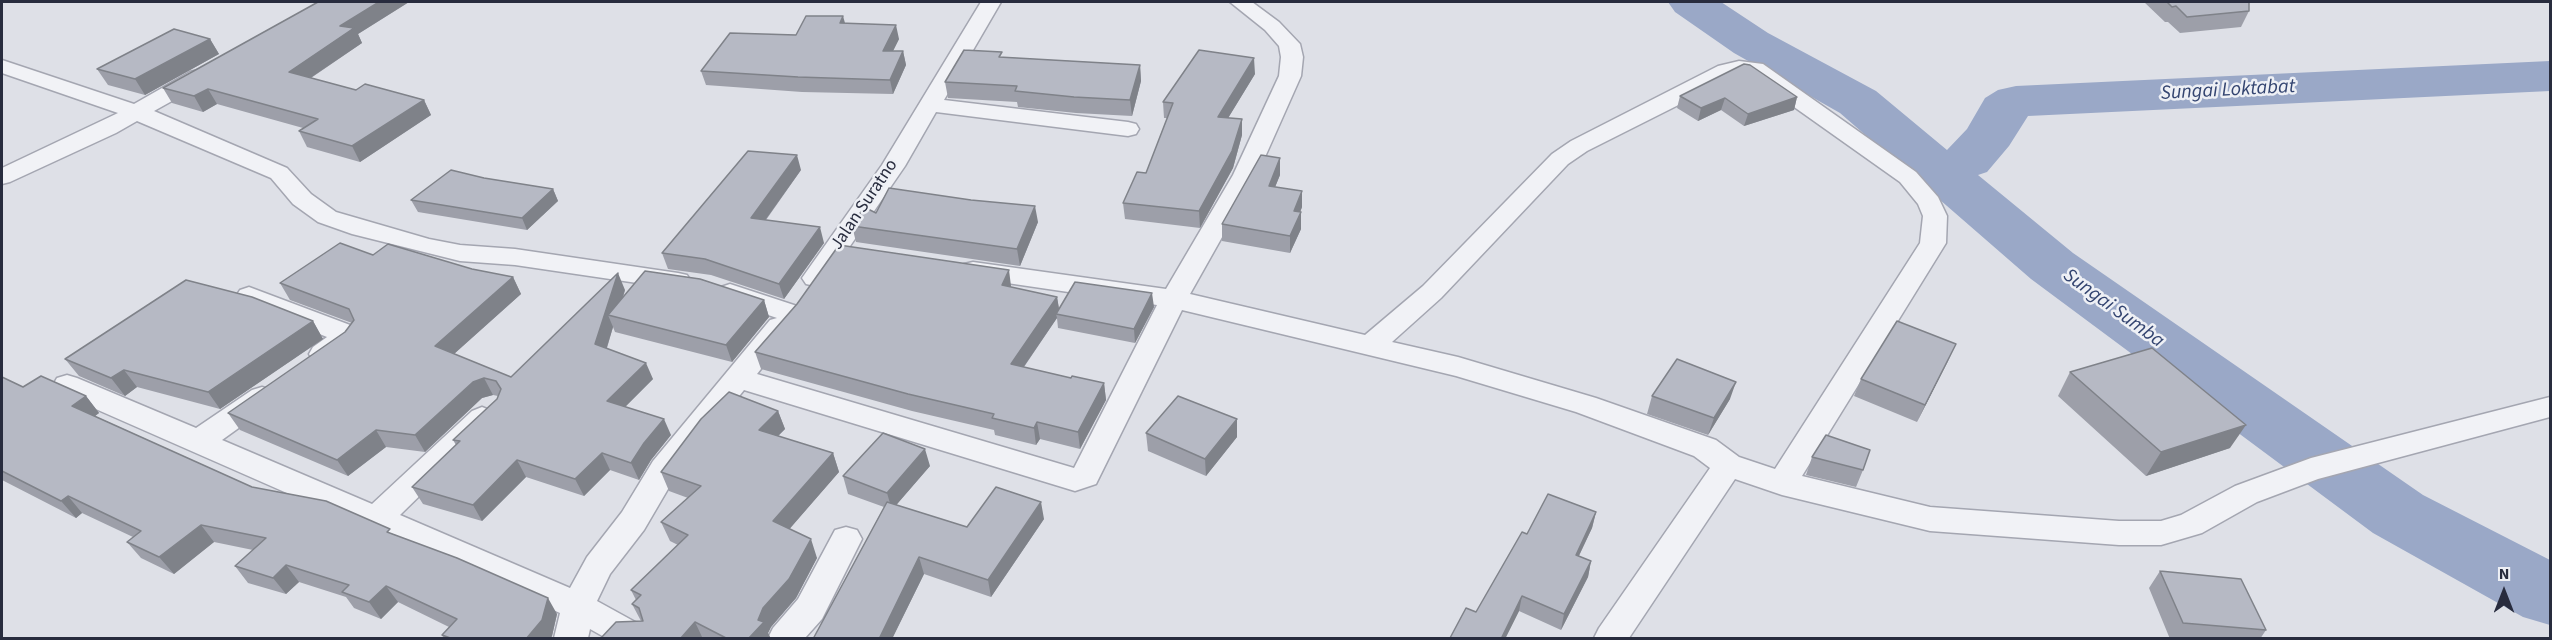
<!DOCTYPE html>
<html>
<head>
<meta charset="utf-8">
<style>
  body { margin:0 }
  #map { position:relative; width:2552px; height:640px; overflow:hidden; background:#dee0e7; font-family:"Source Sans 3",sans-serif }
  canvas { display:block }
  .frame { position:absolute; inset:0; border:3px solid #282c3e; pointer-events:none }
  .north { position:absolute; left:2474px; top:562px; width:60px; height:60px; -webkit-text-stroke:4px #eef0f5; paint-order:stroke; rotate:0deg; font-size:16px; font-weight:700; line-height:24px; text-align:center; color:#282c3e }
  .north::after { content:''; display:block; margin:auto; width:21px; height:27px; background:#282c3e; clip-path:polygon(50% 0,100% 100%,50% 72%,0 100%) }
</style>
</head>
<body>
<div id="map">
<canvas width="2552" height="640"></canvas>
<div class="frame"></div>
<div class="north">N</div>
</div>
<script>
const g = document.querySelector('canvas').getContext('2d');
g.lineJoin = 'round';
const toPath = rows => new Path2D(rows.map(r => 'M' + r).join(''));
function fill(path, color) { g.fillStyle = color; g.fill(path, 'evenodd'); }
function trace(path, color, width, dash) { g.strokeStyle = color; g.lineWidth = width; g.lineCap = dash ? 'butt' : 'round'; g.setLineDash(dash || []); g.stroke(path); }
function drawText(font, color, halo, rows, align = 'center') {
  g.font = font + ' "Source Sans 3",sans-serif'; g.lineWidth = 5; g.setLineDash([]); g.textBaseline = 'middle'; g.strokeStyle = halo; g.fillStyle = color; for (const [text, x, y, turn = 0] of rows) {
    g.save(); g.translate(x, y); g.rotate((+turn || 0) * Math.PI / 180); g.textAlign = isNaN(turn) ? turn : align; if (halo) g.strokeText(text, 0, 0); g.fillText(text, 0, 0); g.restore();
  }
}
fill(toPath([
  [1668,2,1721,2,1768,33,1876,91,1947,150,1967,129,1985,98,1998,90,2016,86,2550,61,2550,91,2028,116,2009,146,1987,172,1978,175,2073,253,2423,495,2550,560,2550,625,2523,617,2373,533,2031,279,1840,113,1734,53,1675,12,1668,2]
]), '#9aa8c7');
const street = toPath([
  [981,2,1001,2,944,100,1128,122,1136,124,1139,129,1136,134,1128,136,936,112,905,166,824,284,815,286,806,284,802,278,882,165,981,2],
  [1230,2,1252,2,1279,22,1300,44,1303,57,1301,76,1257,175,1190,294,1365,335,1423,286,1552,154,1571,141,1718,66,1739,61,1763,64,1916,172,1938,197,1947,216,1946,243,1802,476,1930,507,2119,521,2161,521,2181,515,2235,486,2311,458,2550,397,2550,417,2318,479,2257,502,2202,533,2161,545,2119,545,1930,531,1782,495,1735,479,1629,638,1594,638,1599,628,1710,468,1694,456,1576,412,1456,376,1182,310,1096,484,1075,491,744,390,675,477,644,530,610,574,597,601,646,628,651,638,606,638,590,629,588,638,554,638,560,613,57,392,53,385,57,378,67,375,77,378,196,428,252,390,262,387,272,390,276,397,272,404,222,440,372,504,472,411,482,407,492,411,497,418,492,425,400,515,570,588,587,557,622,512,653,461,770,320,777,318,721,299,717,293,721,287,730,284,800,307,804,313,800,319,791,322,794,326,790,332,757,374,1074,468,1157,305,973,278,964,276,960,270,964,264,973,262,1166,289,1233,175,1279,76,1281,57,1279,46,1265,30,1230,2],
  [1740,74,1749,75,1900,182,1918,204,1923,216,1920,243,1775,469,1739,457,1716,440,1596,398,1458,357,1392,342,1441,298,1568,164,1587,151,1740,74],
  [2,60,134,104,190,72,198,70,206,72,209,77,206,82,154,111,287,168,311,194,336,212,429,239,460,245,515,249,678,273,687,275,691,281,687,287,678,289,515,265,460,261,352,234,318,222,293,204,271,178,137,121,116,133,10,182,2,184,2,168,118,113,2,73,2,60],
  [249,287,358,328,362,335,358,342,333,361,323,364,313,361,309,354,313,347,327,337,240,302,236,296,240,290,249,287],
  [846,527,857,530,862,539,822,619,805,638,768,638,773,628,798,599,835,530,846,527]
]);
trace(street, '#a4a6b1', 3);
fill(street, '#f1f2f6');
fill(toPath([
  [318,2,409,2,358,34,362,43,311,78,356,90,424,100,431,115,360,162,307,147,299,131,303,128,217,104,203,112,172,103,163,88],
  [2144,2,2249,2,2249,11,2241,27,2180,33,2168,22,2165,22],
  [845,24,899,39,893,51,903,51,906,65,893,94,802,92,706,85,701,71,796,35],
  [210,39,219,54,145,95,108,85,97,69],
  [1002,57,1140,65,1141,81,1132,116,1076,113,1018,107,1017,102,948,98,945,82],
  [1255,74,1228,118,1242,135,1233,168,1200,228,1125,219,1123,203,1146,173,1167,118,1164,118,1163,102],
  [1680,96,1797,97,1794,110,1744,126,1721,110,1698,121,1677,108],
  [1280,158,1280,175,1275,187,1302,207,1300,212,1301,229,1290,253,1222,241,1222,224],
  [801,170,766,220,824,243,784,299,711,275,668,269,662,253],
  [553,189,558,201,527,230,418,212,411,200],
  [876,213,1038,222,1020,266,856,242,852,226],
  [373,255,472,269,513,277,521,294,454,354,511,377,625,290,623,298,764,300,769,317,732,362,615,332,613,327,607,348,653,379,625,407,671,435,651,460,639,480,610,470,584,496,526,477,482,521,423,504,412,487,456,445,453,440,497,399,498,396,493,395,482,398,425,452,386,447,348,476,240,430,228,413,345,332,352,323,290,300,280,283],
  [1011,286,1011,287,1057,297,1059,310,1154,307,1135,343,1058,328,1057,318,1024,367,1071,378,1104,383,1106,400,1080,449,1040,439,1036,445,995,435,994,430,912,411,761,369,755,352],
  [313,321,323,339,220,409,137,387,125,396,79,376,65,359],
  [1948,361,1917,422,1854,396,1861,379],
  [2070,372,2230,448,2146,476,2058,396],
  [2,377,23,387,86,396,99,413,95,416,252,487,393,534,557,614,552,636,550,639,444,639,442,635,449,627,398,602,381,619,354,608,346,597,299,582,286,594,248,583,235,566,253,550,214,542,174,574,141,558,127,542,133,537,82,513,76,518,2,480],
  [1652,396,1730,399,1708,435,1647,414],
  [778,411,785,429,778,436,833,453,839,472,789,529,817,558,796,598,771,627,768,633,771,639,600,639,641,621,632,604,636,600,631,590,678,545,670,541,661,522,688,498,669,491,661,472],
  [1146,433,1237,437,1206,476,1148,451],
  [1812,457,1863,470,1856,487,1806,475],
  [930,466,896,505,967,527,1044,519,991,597,924,574,892,639,813,639,884,507,848,494,843,476],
  [1596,512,1592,528,1579,556,1591,561,1588,577,1561,630,1519,611,1505,639,1450,639,1466,608,1476,612,1527,534],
  [2160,571,2266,630,2260,639,2170,639,2149,588]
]), '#9d9fa9');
fill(toPath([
  [379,2,409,2,358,34,362,43,297,87,289,72,340,26],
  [843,16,847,30,840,23],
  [896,25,899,39,886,65,883,51],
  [210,39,219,54,145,95,135,79],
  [903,51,906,65,893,94,890,80],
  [1254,58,1255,74,1219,133,1218,117],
  [1140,65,1141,81,1132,116,1130,100],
  [208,89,217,104,203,112,194,96],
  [1797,97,1794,110,1744,126,1748,114],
  [1725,98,1721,110,1698,121,1701,108],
  [424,100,431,115,360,162,352,146],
  [1242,119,1242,135,1233,168,1200,228,1199,211],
  [797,155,801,170,756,233,751,218],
  [1280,158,1280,175,1269,202,1269,186],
  [553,189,558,201,527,230,522,218],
  [1302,191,1302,207,1295,226,1301,212,1301,229,1290,253,1290,236,1294,211],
  [1035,206,1038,222,1020,266,1017,249],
  [820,227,824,243,784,299,779,284],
  [1009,270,1011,286,1005,302,1002,285],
  [618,273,625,290,616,317,608,315,613,327,603,360,595,344],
  [513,277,521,294,445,362,435,346],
  [1152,293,1154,307,1135,343,1134,329],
  [1057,297,1060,314,1056,314,1057,318,1014,381,1011,364],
  [764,300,769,317,732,362,726,345],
  [313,321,323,339,220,409,208,392],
  [1956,344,1948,361,1917,422,1925,405],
  [646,363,653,379,615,417,607,401],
  [124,370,137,387,125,396,111,378],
  [484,378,493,395,482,398,425,452,415,435,473,382],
  [1736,382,1730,399,1708,435,1714,418],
  [1104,383,1106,400,1080,449,1078,432],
  [86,396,99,413,86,423,72,406],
  [778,411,785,429,765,449,759,430],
  [664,419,671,435,651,460,639,480,631,463,644,443],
  [1237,419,1237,437,1206,476,1205,459],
  [1037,422,1040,439,1036,445,1034,428],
  [2246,425,2230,448,2146,476,2161,452],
  [376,430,386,447,348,476,337,460],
  [925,449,930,466,892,510,887,493],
  [602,453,610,470,584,496,575,479],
  [833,453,839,472,780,540,773,521],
  [517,460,526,477,482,521,473,505],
  [68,496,82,513,76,518,61,501],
  [1041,502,1044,519,991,597,988,580],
  [1596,512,1592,528,1572,570,1576,555],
  [201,525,214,542,174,574,159,557],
  [811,539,817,558,796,598,771,627,768,633,771,639,748,639,763,608],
  [919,557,924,574,892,639,879,639],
  [1591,561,1588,577,1561,630,1564,614],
  [286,565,299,582,286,594,273,578],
  [386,586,398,602,381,619,369,602],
  [1522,596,1519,611,1505,639,1501,639],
  [548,598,557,614,552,636,550,639,526,639],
  [695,622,703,639,680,639]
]), '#7f8289');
const building = toPath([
  [318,2,379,2,340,26,354,28,289,72,356,90,365,84,424,100,352,146,299,131,318,119,208,89,194,96,163,88,318,2],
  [2167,2,2249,2,2249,11,2187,17,2176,6,2172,7,2167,2],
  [806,16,843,16,840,23,896,25,883,51,903,51,890,80,798,77,701,71,730,33,796,35,806,16],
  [174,29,210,39,135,79,97,69,174,29],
  [964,50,1002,52,999,57,1140,65,1130,100,1074,97,1015,91,1017,86,945,82,964,50],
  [1199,50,1254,58,1218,117,1242,119,1232,151,1199,211,1123,203,1137,172,1146,173,1173,103,1163,102,1199,50],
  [1744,64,1750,65,1797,97,1748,114,1725,98,1701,108,1680,96,1744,64],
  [748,151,797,155,751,218,820,227,779,284,705,259,662,253,748,151],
  [1261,155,1280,158,1269,186,1302,191,1294,211,1301,212,1290,236,1222,224,1261,155],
  [451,170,484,178,553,189,522,218,411,200,451,170],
  [889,188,971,200,1035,206,1017,249,852,226,864,207,876,213,889,188],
  [340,243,373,255,388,244,472,269,513,277,435,346,511,377,618,273,595,344,646,363,607,401,664,419,644,443,631,463,602,453,575,479,517,460,473,505,412,487,460,441,453,440,497,399,501,389,496,381,484,378,473,382,415,435,376,430,337,460,228,413,345,332,354,320,349,309,280,283,340,243],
  [839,245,1009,270,1002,285,1057,297,1011,364,1071,378,1072,376,1104,383,1078,432,1037,422,1034,428,992,418,994,414,908,394,755,352,797,304,839,245],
  [645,271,700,279,764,300,726,345,608,315,645,271],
  [186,280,252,297,313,321,208,392,124,370,111,378,65,359,186,280],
  [1075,282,1152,293,1134,329,1056,314,1075,282],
  [1897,321,1956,344,1925,405,1861,379,1897,321],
  [2152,348,2246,425,2161,452,2070,372,2152,348],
  [1677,359,1736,382,1714,418,1652,396,1677,359],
  [41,376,86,396,72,406,252,487,326,501,390,529,387,532,457,558,548,598,542,620,526,639,453,639,442,635,457,619,386,586,369,602,342,592,349,585,286,565,273,578,235,566,266,538,201,525,159,557,127,542,141,531,68,496,61,501,2,471,2,377,23,387,41,376],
  [729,392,778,411,759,430,833,453,773,521,811,539,789,579,763,608,758,620,764,622,748,639,728,639,695,622,680,639,600,639,616,622,643,621,639,608,632,604,641,595,631,590,688,535,661,522,701,486,661,472,701,419,729,392],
  [1178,396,1237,419,1205,459,1146,433,1178,396],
  [883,433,925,449,887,493,843,476,883,433],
  [1826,435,1870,450,1863,470,1812,457,1826,435],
  [996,487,1041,502,988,580,919,557,879,639,813,639,887,502,967,527,996,487],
  [1548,494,1596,512,1576,555,1591,561,1564,614,1522,596,1501,639,1450,638,1466,608,1476,612,1522,532,1527,534,1548,494],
  [2160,571,2241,579,2266,630,2183,623,2160,571]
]);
fill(building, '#b6b9c4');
trace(building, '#7f8289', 1.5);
drawText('18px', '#282c3e', '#eef0f5', [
  ["Jalan Suratno",865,205,-56]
]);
drawText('italic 20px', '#334470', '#eef0f5', [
  ["Sungai Loktabat",2228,91,-3],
  ["Sungai Sumba",2113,309,36]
]);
</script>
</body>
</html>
